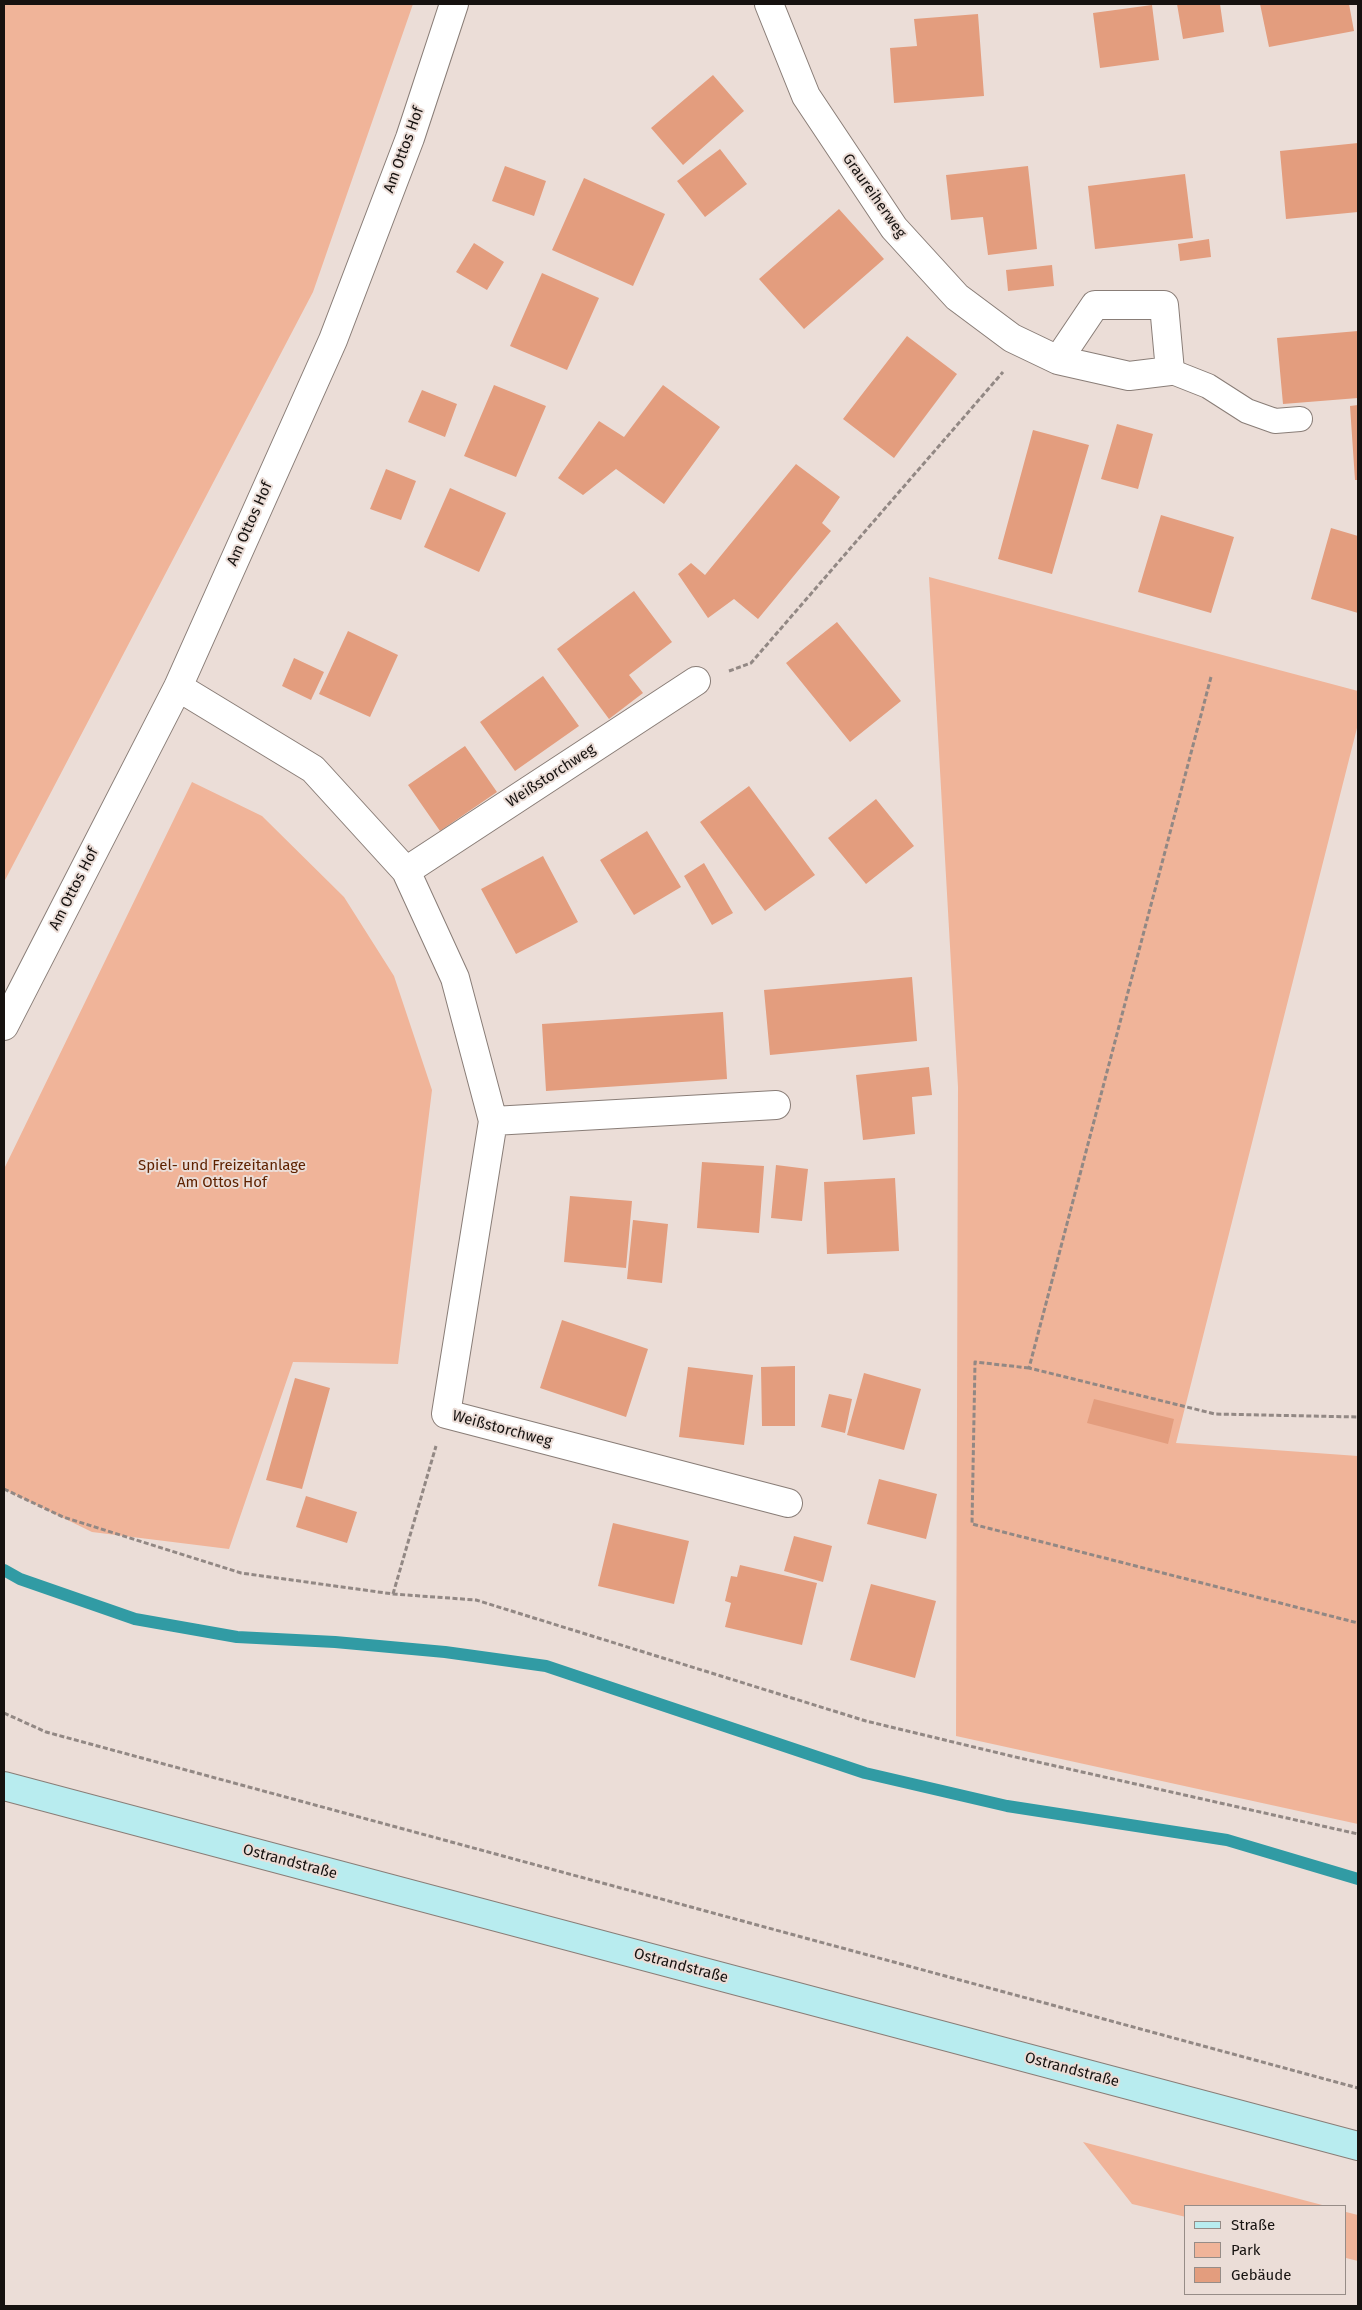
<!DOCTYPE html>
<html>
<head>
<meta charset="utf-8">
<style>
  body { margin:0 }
  #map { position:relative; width:1362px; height:2310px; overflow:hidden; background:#ebddd7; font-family:"Fira Sans",sans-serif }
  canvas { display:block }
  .frame { position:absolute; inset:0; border:5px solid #161210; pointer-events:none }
  .legend { position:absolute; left:1184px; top:2205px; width:162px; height:90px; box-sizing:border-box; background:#ebddd7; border:1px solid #968c87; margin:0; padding:6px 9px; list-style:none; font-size:15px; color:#161210 }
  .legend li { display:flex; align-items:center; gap:10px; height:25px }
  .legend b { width:25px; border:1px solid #968c87 }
</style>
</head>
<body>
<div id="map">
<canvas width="1362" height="2310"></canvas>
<div class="frame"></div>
<ul class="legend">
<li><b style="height:6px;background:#b8ecef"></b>Straße</li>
<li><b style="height:14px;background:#f0b499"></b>Park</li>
<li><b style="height:14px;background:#e39d7e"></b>Gebäude</li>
</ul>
</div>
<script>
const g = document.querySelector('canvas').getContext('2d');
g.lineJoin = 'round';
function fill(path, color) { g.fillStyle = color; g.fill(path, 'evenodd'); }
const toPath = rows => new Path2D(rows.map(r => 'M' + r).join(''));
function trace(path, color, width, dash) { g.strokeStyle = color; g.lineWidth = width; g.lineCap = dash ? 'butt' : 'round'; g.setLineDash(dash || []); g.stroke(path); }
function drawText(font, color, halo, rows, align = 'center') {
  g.font = font + ' "Fira Sans",sans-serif'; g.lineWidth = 4; g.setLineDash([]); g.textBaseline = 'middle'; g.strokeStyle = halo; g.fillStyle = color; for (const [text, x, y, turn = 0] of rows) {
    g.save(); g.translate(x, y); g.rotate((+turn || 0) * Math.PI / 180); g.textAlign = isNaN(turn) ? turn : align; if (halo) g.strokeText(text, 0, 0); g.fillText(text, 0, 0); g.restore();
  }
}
fill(toPath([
  [4,4,413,4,313,292,4,882],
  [929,577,1358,691,1358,724,1176,1443,1358,1456,1358,1824,956,1736,958,1087],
  [192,782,262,816,344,897,394,976,432,1090,398,1364,293,1362,229,1549,92,1532,4,1489,4,1169],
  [1083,2142,1326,2206,1186,2206,1186,2217,1132,2204],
  [1346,2212,1358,2215,1358,2261,1346,2258]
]), '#f0b499');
trace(toPath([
  [4,1570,20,1579,135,1619,237,1637,335,1642,445,1652,546,1666,865,1773,1007,1806,1227,1840,1358,1879]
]), '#319ba4', 12);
fill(toPath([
  [1177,4,1220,4,1224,32,1183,39],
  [1260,4,1349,4,1354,31,1269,47],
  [1152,5,1159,60,1100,68,1093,13],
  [978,14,984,96,894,103,890,48,917,46,914,19],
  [713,75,744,111,683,165,651,128],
  [1358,143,1358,212,1286,219,1280,151],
  [720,149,747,184,705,217,677,181],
  [505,166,546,181,534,216,492,201],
  [1028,166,1037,249,988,255,983,217,951,220,946,175],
  [1185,174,1193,238,1095,249,1088,186],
  [584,178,665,214,633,286,552,250],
  [839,209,884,259,804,329,759,279],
  [1209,239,1211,257,1180,261,1178,244],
  [474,243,504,262,487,290,456,272],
  [1052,265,1054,286,1008,291,1006,270],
  [542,273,599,298,567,370,510,346],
  [1358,331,1358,398,1283,404,1277,338],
  [907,336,957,374,894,458,843,419],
  [494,385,546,406,516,477,464,456],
  [663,385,720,427,664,504,616,469,583,495,558,478,599,421,624,437],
  [422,390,457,404,445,437,408,422],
  [1358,405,1358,480,1355,480,1350,406],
  [1117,424,1153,434,1138,489,1101,479],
  [1033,430,1089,445,1052,574,998,559],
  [796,464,840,497,822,523,831,531,758,619,734,599,708,618,678,574,691,563,705,575],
  [386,469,416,481,401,520,370,509],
  [450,488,506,513,479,572,424,547],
  [1161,515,1234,537,1211,613,1138,592],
  [1331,528,1358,536,1358,613,1311,599],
  [634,591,672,642,629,675,643,693,609,719,557,649],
  [837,622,901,701,850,742,786,663],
  [348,631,398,655,370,717,319,694],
  [294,658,324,672,311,700,282,686],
  [543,676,579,726,515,771,480,722],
  [465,746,497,792,440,831,408,785],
  [749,786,815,875,765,911,700,822],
  [876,799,914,846,866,884,828,838],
  [647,831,681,887,634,915,600,860],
  [543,856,578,922,516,954,481,889],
  [704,863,733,913,712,925,684,876],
  [912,977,917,1041,770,1055,764,990],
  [723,1012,727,1079,546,1091,542,1024],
  [929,1067,932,1095,912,1097,915,1134,863,1140,856,1075],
  [702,1162,764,1166,759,1233,697,1228],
  [776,1165,808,1169,802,1221,771,1218],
  [895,1178,899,1251,827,1254,824,1182],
  [570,1196,632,1201,626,1268,564,1262],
  [633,1220,668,1224,662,1283,627,1279],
  [562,1320,648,1349,626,1417,540,1388],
  [795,1366,795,1426,762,1426,761,1367],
  [688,1367,753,1375,744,1445,679,1437],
  [864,1373,921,1389,904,1450,847,1435],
  [295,1378,330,1388,302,1489,266,1480],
  [829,1394,852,1399,845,1433,821,1427],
  [1094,1399,1174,1419,1168,1444,1087,1423],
  [879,1479,937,1494,926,1539,867,1524],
  [306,1496,357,1512,347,1543,296,1527],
  [613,1523,689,1541,674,1604,598,1586],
  [794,1536,832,1546,823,1582,784,1571],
  [740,1565,817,1583,802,1645,725,1627,731,1603,725,1601,731,1576,737,1577],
  [871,1584,936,1601,915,1678,850,1660]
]), '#e39d7e');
const service = toPath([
  [1170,371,1208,386,1247,411,1275,421,1300,419]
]);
const minor = toPath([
  [769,4,806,96,894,228,957,297,1012,338,1058,360,1129,376,1170,371,1164,305,1095,305,1058,360],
  [178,687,313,769,406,871,455,978,493,1121,446,1414,788,1503],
  [406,871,696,681],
  [4,1026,178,687,333,340,410,138,454,4],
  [493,1121,776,1105]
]);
const secondary = toPath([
  [4,1786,1358,2146]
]);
trace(service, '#897d77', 26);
trace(minor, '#897d77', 30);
trace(secondary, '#897d77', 30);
trace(toPath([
  [729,671,751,663,1003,372],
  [1211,677,1029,1368,1215,1414,1358,1417],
  [1029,1368,975,1362,972,1524,1358,1623],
  [4,1489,63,1517,241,1573,393,1594,476,1600,866,1721,1011,1756,1358,1834],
  [393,1594,436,1446],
  [4,1713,46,1732,1358,2088]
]), '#928884', 3, [5, 2.5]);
trace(service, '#fff', 24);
trace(minor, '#fff', 28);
trace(secondary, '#b8ecef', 28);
drawText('15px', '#161210', '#ebddd7', [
  ["Am Ottos Hof",404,150,-70],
  ["Graureiherweg",874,196,55],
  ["Am Ottos Hof",250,524,-66],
  ["Weißstorchweg",551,776,-33],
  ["Am Ottos Hof",74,889,-63],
  ["Weißstorchweg",502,1429,15],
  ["Ostrandstraße",290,1862,15],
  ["Ostrandstraße",681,1966,15],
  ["Ostrandstraße",1072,2070,15]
]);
drawText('15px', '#5f2200', '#ebddd7', [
  ["Spiel- und Freizeitanlage",222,1166],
  ["Am Ottos Hof",222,1183]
]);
</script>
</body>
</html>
